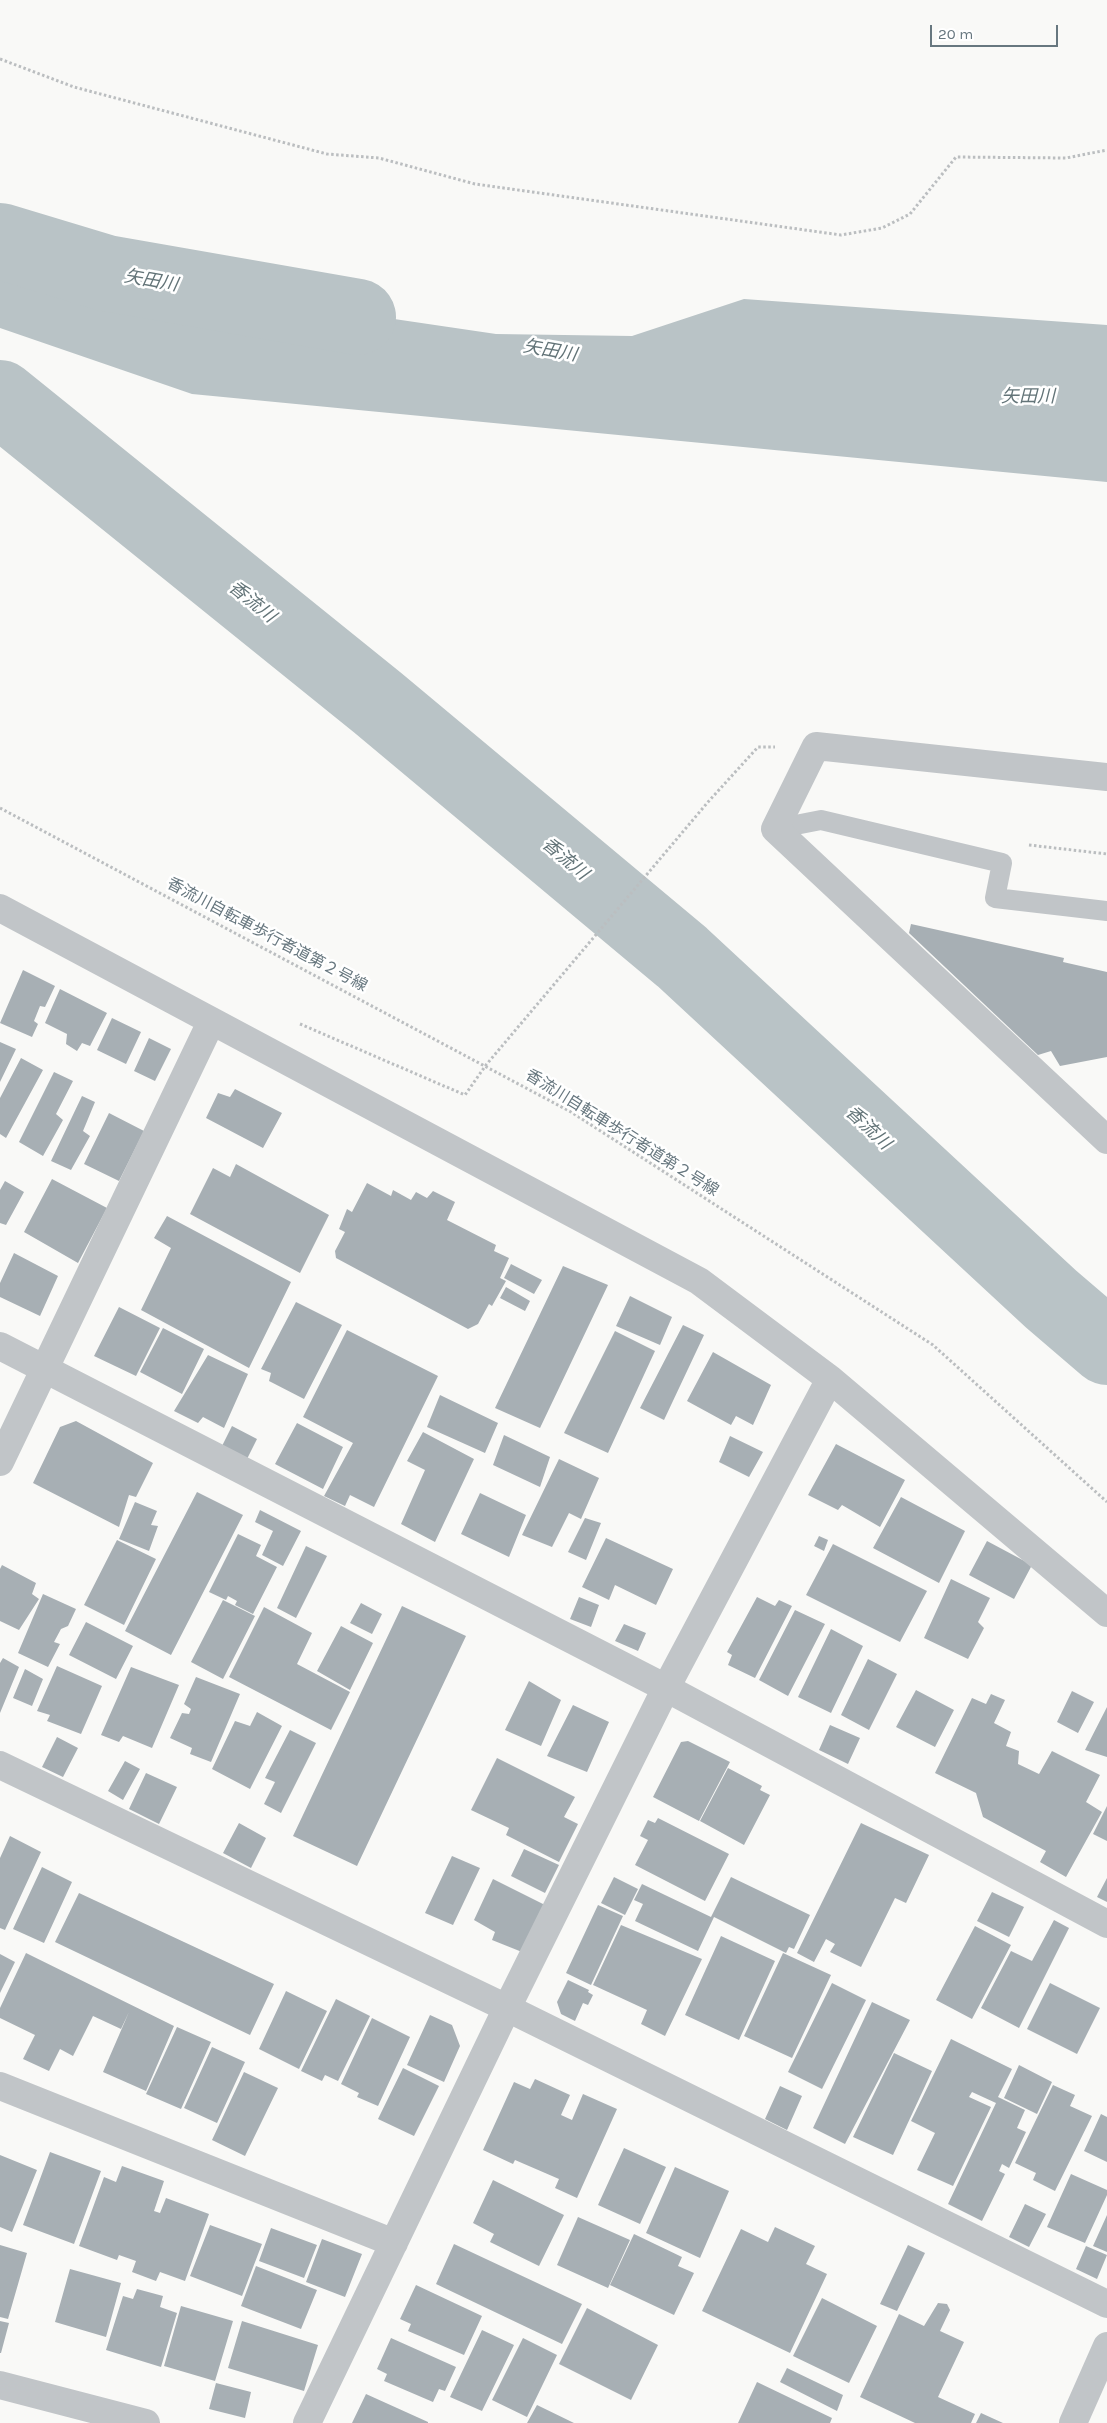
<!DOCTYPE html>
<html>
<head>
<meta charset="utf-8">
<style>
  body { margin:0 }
  #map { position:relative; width:1107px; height:2423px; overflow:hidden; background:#f9f9f7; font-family:Karla,sans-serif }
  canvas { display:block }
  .scale { position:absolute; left:930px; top:25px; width:128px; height:22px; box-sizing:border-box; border:2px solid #67777f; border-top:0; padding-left:6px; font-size:15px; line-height:18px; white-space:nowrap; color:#67777f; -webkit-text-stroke:4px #fff; paint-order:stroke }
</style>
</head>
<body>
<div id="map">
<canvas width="1107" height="2423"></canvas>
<div class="scale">20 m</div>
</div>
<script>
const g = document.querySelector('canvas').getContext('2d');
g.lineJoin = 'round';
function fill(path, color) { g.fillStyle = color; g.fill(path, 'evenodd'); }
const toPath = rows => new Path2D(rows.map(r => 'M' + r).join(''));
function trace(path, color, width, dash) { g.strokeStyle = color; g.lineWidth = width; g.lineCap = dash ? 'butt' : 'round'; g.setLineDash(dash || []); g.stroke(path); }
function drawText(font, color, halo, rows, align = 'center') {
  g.font = font + ' Karla,"Noto Sans JP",sans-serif'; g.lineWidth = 5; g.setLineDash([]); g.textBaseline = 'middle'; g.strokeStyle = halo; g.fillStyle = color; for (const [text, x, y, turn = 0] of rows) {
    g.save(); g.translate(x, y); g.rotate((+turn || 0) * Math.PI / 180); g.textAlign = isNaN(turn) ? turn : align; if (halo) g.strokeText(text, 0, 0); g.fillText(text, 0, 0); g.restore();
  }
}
fill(toPath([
  [0,232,143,282,496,334,632,336,744,299,1107,325,1107,482,192,394,0,328]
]), '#b9c3c6');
trace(toPath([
  [0,241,106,273,358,317],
  [0,398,378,703,682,957,1051,1299,1107,1347]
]), '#b9c3c6', 76);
fill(toPath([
  [911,924,1064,958,1063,962,1107,972,1107,1057,1060,1066,1051,1051,1038,1055,909,933],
  [23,970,55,986,45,1007,40,1006,34,1021,38,1024,32,1037,0,1023],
  [60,989,107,1013,90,1046,82,1043,77,1051,66,1044,67,1034,45,1023],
  [112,1018,141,1032,126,1064,97,1050],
  [149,1038,171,1049,155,1081,134,1071],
  [0,1042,16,1049,0,1082],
  [21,1058,43,1070,6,1138,0,1134,0,1098],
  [54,1072,73,1081,56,1114,63,1120,43,1156,19,1142],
  [235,1089,282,1113,263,1148,206,1118,218,1093,230,1097],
  [82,1096,95,1102,83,1131,90,1136,71,1170,51,1161],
  [109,1113,144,1131,119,1181,84,1164],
  [236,1164,329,1215,300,1273,190,1214,213,1168,230,1177],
  [52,1179,107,1208,78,1263,24,1232],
  [5,1181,24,1192,6,1225,0,1223,0,1190],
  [367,1183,391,1196,393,1190,411,1200,416,1192,427,1198,433,1191,455,1202,447,1220,496,1245,494,1251,509,1258,500,1278,506,1281,492,1306,489,1304,478,1324,468,1329,336,1258,335,1251,345,1232,339,1229,347,1209,352,1212],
  [167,1216,291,1282,249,1368,141,1310,171,1248,154,1238],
  [14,1253,58,1276,40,1316,0,1297,0,1283],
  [511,1264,542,1280,534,1294,504,1278],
  [563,1266,608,1285,540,1428,495,1408],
  [506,1287,530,1301,525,1311,500,1298],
  [630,1296,672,1317,660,1345,616,1326],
  [296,1302,342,1325,304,1399,269,1381,271,1373,261,1369],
  [119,1307,160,1328,136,1376,94,1356],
  [683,1325,704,1335,664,1420,640,1408],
  [163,1328,204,1349,182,1394,140,1372],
  [347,1330,438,1376,374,1507,350,1495,345,1506,324,1496,353,1443,303,1417],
  [615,1331,655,1351,608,1453,564,1433],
  [713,1352,771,1385,753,1425,736,1416,731,1425,687,1401],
  [208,1355,248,1374,224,1428,203,1417,198,1423,174,1411],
  [440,1395,498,1423,485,1453,427,1427],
  [76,1421,153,1463,136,1497,129,1495,119,1527,33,1483,60,1427],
  [297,1423,343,1447,323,1489,275,1464],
  [232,1426,257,1439,247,1459,222,1446],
  [423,1432,474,1459,435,1542,401,1524,425,1470,407,1461],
  [504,1435,550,1457,540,1487,493,1465],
  [730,1436,763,1452,749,1477,719,1462],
  [836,1444,905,1480,880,1527,842,1505,838,1510,808,1495],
  [559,1459,599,1478,581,1519,569,1513,552,1547,522,1535],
  [197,1492,243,1515,171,1655,125,1631],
  [480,1493,526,1515,509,1557,461,1534],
  [901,1497,965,1531,939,1583,873,1548],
  [135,1502,157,1511,151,1525,158,1526,149,1551,119,1539],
  [260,1510,301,1531,283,1566,262,1555,273,1531,255,1522],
  [585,1518,601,1523,586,1560,568,1552],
  [238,1534,261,1545,256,1556,277,1567,253,1614,235,1605,237,1601,228,1596,226,1600,209,1592],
  [819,1536,828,1540,824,1551,814,1546],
  [606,1538,673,1569,656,1605,615,1585,609,1600,582,1587],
  [117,1540,156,1559,124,1625,84,1605],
  [987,1541,1032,1565,1014,1599,969,1575],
  [833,1544,927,1591,900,1642,806,1595],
  [306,1546,327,1556,296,1618,277,1608],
  [2,1565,36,1583,32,1594,39,1599,19,1630,0,1621,0,1569],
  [951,1579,990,1598,978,1622,984,1628,968,1659,924,1638],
  [43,1594,76,1609,68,1626,61,1629,54,1642,60,1644,48,1667,18,1653],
  [579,1597,599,1605,591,1627,570,1619],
  [757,1597,775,1606,779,1600,792,1606,755,1678,728,1665,732,1655,727,1652],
  [223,1600,255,1616,223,1679,191,1662],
  [361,1603,382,1614,372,1634,350,1623],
  [402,1606,466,1636,357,1866,293,1836],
  [264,1607,312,1633,297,1664,350,1692,331,1730,229,1677],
  [795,1610,825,1624,788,1696,759,1680],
  [86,1622,133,1646,116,1679,69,1655],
  [624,1624,646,1633,638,1651,615,1641],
  [341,1626,373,1643,350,1690,317,1671],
  [831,1629,863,1646,831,1713,798,1697],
  [3,1658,19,1667,0,1713,0,1663],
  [868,1659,897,1674,869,1730,841,1715],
  [57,1666,102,1686,81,1734,47,1721,50,1715,37,1711],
  [131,1667,179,1685,152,1748,123,1736,119,1742,101,1735],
  [25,1669,43,1679,32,1706,13,1698],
  [196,1677,240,1694,211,1762,190,1754,192,1748,170,1738,182,1713,189,1714,191,1709,184,1704],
  [529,1681,561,1700,541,1746,505,1730],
  [916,1690,954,1710,935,1747,896,1727],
  [1072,1691,1094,1702,1078,1733,1057,1722],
  [991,1694,1005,1700,994,1723,1011,1732,1006,1746,1019,1751,1018,1764,1039,1774,1052,1751,1100,1775,1086,1802,1102,1812,1066,1877,1040,1862,1046,1851,983,1817,976,1793,935,1773,972,1698,986,1704],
  [573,1705,609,1722,587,1772,547,1756],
  [1107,1707,1107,1757,1085,1750],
  [257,1712,282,1726,250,1789,212,1769,235,1721,250,1726],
  [830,1725,860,1738,848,1764,819,1750],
  [290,1730,316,1743,281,1813,264,1804,275,1782,265,1778],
  [57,1737,78,1748,63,1777,42,1767],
  [688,1741,730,1762,699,1821,653,1797,681,1742],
  [497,1758,575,1797,564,1817,578,1824,559,1862,506,1835,509,1828,471,1810],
  [125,1761,140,1769,123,1800,108,1791],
  [728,1768,762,1786,760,1790,770,1795,744,1845,700,1821],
  [146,1773,177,1787,159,1824,129,1809],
  [1107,1806,1107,1841,1093,1834],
  [658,1818,729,1854,705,1901,635,1865,648,1840,640,1836,648,1820,655,1823],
  [239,1823,266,1838,251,1868,223,1853],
  [861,1823,929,1855,906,1903,895,1898,861,1967,830,1952,835,1944,826,1939,814,1962,797,1953],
  [10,1836,41,1852,5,1930,0,1928,0,1858],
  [524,1849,559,1865,545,1893,511,1876],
  [452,1856,480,1868,453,1925,425,1913],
  [42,1867,72,1882,44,1943,13,1929],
  [614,1877,638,1889,625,1915,601,1903],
  [731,1877,810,1915,794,1949,789,1947,786,1953,714,1917,698,1951,635,1921,643,1904,634,1900,642,1884,711,1917],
  [1107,1878,1107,1902,1097,1897],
  [493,1879,547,1906,527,1954,492,1940,495,1932,474,1920],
  [992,1892,1024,1907,1009,1937,977,1921],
  [79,1893,274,1984,250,2035,55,1942],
  [598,1905,623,1916,591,1985,566,1973],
  [1054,1920,1069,1928,1019,2028,981,2008,1011,1951,1032,1961],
  [621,1925,702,1959,665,2036,641,2024,647,2010,593,1985],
  [975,1926,1011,1945,972,2019,936,2000],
  [721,1936,775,1961,739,2040,685,2015],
  [26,1953,174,2026,146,2091,103,2072,129,2012,121,2029,93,2016,73,2056,60,2049,49,2071,23,2059,35,2035,0,2018,0,2008],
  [783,1953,831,1975,792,2058,744,2036],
  [0,1954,15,1962,0,1993],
  [568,1980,589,1990,588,1992,593,1995,588,2005,583,2003,575,2021,561,2014,557,2002],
  [832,1983,866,2000,822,2089,788,2072],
  [1050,1983,1100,2008,1077,2054,1027,2029],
  [286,1991,327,2011,299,2069,259,2049],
  [336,1999,370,2016,338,2081,325,2075,322,2081,301,2071],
  [872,2002,910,2020,845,2144,813,2128],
  [430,2015,452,2025,460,2046,444,2082,407,2065],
  [372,2018,410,2037,378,2106,357,2097,359,2093,341,2084],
  [177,2027,211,2042,181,2109,146,2094],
  [951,2039,1012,2069,998,2097,1025,2110,1017,2128,1026,2132,1009,2168,1002,2164,999,2171,1005,2174,982,2221,948,2204,996,2103,972,2092,969,2097,991,2107,953,2186,917,2170,935,2133,911,2121],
  [212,2047,245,2062,217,2123,184,2108],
  [894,2053,932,2071,893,2155,853,2137],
  [1019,2065,1052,2082,1037,2114,1004,2098],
  [403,2068,439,2086,414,2136,378,2119],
  [244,2072,278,2088,245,2156,212,2140],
  [535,2079,570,2095,561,2115,572,2120,583,2094,617,2109,577,2198,555,2188,559,2179,515,2160,513,2164,483,2150,514,2082,530,2089],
  [1053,2085,1075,2095,1070,2106,1092,2116,1055,2191,1033,2180,1036,2173,1015,2163],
  [780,2086,802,2096,787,2130,765,2119],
  [1101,2114,1107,2117,1107,2162,1084,2151],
  [624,2148,666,2167,640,2224,598,2205],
  [50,2152,101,2171,74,2244,23,2225],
  [0,2155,37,2170,12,2232,0,2227],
  [122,2166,164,2181,154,2211,160,2213,166,2198,209,2214,185,2281,160,2272,156,2281,132,2272,136,2261,119,2255,117,2260,79,2246,104,2177,116,2182],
  [675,2167,729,2191,700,2258,646,2233],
  [1071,2174,1107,2190,1107,2195,1085,2243,1047,2227],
  [493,2180,564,2215,539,2266,490,2242,494,2234,473,2223],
  [1025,2204,1046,2214,1029,2247,1009,2237],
  [1107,2215,1107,2252,1093,2246],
  [578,2217,630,2240,608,2288,557,2265],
  [210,2225,262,2244,242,2296,190,2276],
  [775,2227,815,2246,806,2264,827,2274,790,2353,702,2311,741,2229,768,2242],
  [271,2228,317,2245,304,2278,259,2261],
  [634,2234,682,2257,678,2266,694,2273,674,2315,610,2285],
  [322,2239,362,2254,345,2297,306,2282],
  [454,2244,582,2304,562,2344,436,2284],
  [0,2245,27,2253,8,2319,0,2317],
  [908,2245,925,2253,897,2311,880,2304],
  [1086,2246,1107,2255,1097,2279,1076,2269],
  [256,2266,317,2290,301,2329,241,2306],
  [70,2269,121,2283,106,2337,55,2322],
  [416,2285,482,2316,464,2355,408,2331,411,2324,400,2319],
  [137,2289,163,2296,160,2307,177,2313,161,2367,106,2350,123,2296,133,2299],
  [822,2298,877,2326,849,2383,793,2356],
  [938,2303,947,2304,950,2310,940,2331,964,2342,938,2397,975,2414,971,2423,915,2423,860,2397,899,2314,924,2326],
  [181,2306,233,2321,215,2381,164,2366],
  [587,2308,658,2345,631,2400,559,2364],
  [0,2321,9,2323,1,2353,0,2353],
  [242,2321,318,2345,304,2391,228,2368],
  [482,2330,514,2345,482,2411,450,2397],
  [391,2338,456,2367,445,2391,439,2389,433,2402,384,2381,387,2374,377,2369],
  [523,2338,557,2355,527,2417,492,2400],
  [787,2368,843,2395,837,2411,780,2382],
  [757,2382,832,2418,830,2423,738,2423],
  [216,2383,251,2392,245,2418,209,2409],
  [366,2394,428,2422,428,2423,352,2423],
  [537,2405,574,2423,527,2423],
  [981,2413,1003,2423,976,2423]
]), '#a7afb4');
trace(toPath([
  [0,59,74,87,327,154,379,158,475,184,841,235,882,228,910,214,956,157,1066,158,1107,150],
  [0,808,571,1112,933,1345,1107,1502],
  [1029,845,1107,854],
  [300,1024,465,1095,486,1065,708,802,758,747,775,747]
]), '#bbbec0', 3, [2.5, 2.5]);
trace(toPath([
  [775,829,821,820,1002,863,995,898,1107,911]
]), '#c1c5c8', 20);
trace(toPath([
  [1107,777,816,746,775,829,1107,1140],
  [0,908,699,1281,830,1379,1107,1613],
  [0,1346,666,1688,1107,1924],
  [0,1462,211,1022],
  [0,1765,507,2008,1107,2304],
  [0,2086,394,2243],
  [0,2385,146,2423],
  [307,2423,507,2008,666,1688,830,1379],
  [1073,2423,1107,2346]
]), '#c1c5c8', 28);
drawText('16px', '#67777f', '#fff', [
  ["香流川自転車歩行者道第２号線",267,935,28],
  ["香流川自転車歩行者道第２号線",622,1133,32]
]);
drawText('italic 18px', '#637478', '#fff', [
  ["矢田川",151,281,10],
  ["矢田川",550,351,10],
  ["矢田川",1028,397],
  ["香流川",252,602,39],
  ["香流川",565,859,40],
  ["香流川",868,1128,43]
]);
</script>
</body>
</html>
